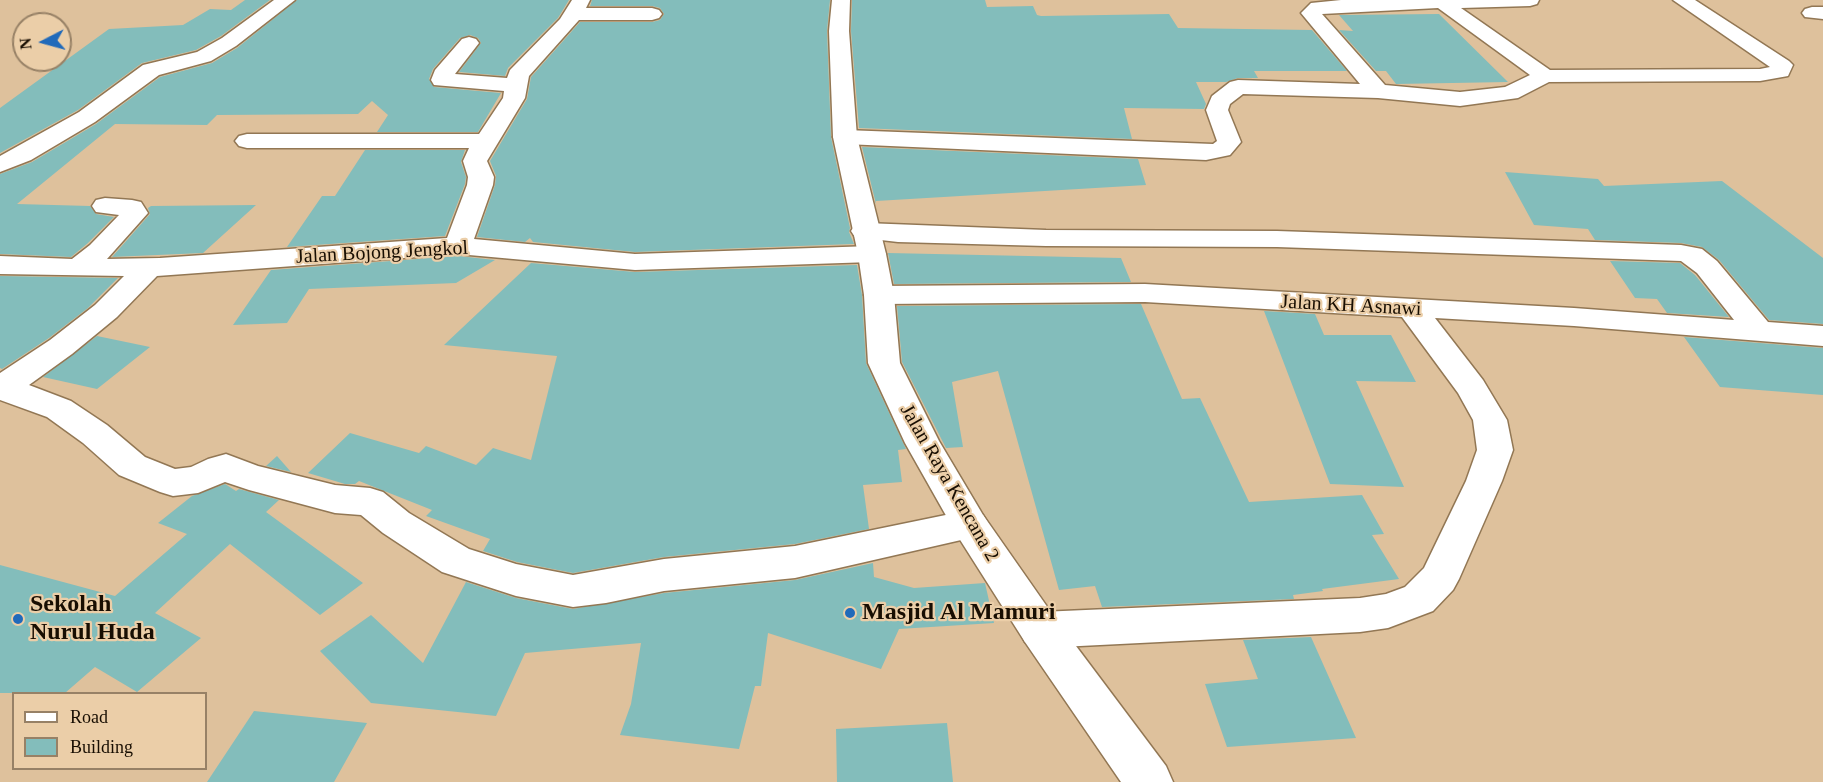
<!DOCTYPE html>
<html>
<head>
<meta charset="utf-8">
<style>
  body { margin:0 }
  #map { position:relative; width:1823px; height:782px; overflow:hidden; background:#dec19c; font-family:Georgia,serif }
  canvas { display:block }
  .legend { position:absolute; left:12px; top:692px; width:195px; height:78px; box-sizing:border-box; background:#ebcea8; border:2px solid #978166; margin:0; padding:8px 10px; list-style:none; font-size:18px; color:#180e02 }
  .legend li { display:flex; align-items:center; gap:12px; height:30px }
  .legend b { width:30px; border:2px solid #978166 }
  .north { position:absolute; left:12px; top:12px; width:60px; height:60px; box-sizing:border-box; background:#ebcea8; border:2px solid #978166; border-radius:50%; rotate:264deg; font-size:16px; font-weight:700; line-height:24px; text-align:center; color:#180e02 }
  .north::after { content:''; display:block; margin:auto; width:21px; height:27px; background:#216aba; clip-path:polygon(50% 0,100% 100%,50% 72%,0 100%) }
</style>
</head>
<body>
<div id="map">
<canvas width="1823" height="782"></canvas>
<ul class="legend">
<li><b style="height:8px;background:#fff"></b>Road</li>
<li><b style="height:16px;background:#83bdbb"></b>Building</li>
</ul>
<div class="north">N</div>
</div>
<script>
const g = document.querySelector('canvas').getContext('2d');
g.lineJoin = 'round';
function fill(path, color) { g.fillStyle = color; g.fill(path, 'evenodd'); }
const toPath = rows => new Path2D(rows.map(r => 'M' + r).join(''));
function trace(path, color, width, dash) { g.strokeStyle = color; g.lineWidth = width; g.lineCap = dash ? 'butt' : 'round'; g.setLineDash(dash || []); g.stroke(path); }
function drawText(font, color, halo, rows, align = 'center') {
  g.font = font + ' Georgia,serif'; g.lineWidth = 4.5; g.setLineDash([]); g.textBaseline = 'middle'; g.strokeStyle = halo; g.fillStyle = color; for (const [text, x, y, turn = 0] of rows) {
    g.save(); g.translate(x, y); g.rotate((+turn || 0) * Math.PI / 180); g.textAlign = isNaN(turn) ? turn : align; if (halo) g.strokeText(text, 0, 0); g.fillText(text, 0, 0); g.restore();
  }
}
fill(toPath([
  [245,0,270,0,221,36,196,50,142,63,78,110,0,153,0,108,109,29,183,25,210,9,231,10],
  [297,0,569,0,558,18,508,68,505,76,459,72,481,43,478,38,470,35,460,38,433,69,429,79,434,87,501,93,478,132,377,132,388,115,372,101,358,114,217,115,207,125,115,124,17,204,90,206,96,214,114,217,88,243,71,257,0,254,0,174,32,162,96,124,160,77,212,63,237,48],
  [592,0,830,0,827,31,831,137,850,228,849,232,854,244,635,252,533,242,530,238,525,242,477,237,495,185,496,176,490,161,527,99,531,77,580,22,652,22,660,20,664,14,660,8,652,6,590,6],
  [852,0,985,0,987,7,1033,6,1037,15,1041,16,1169,14,1178,28,1312,30,1347,71,1254,71,1258,78,1238,78,1226,82,1196,82,1206,104,1204,109,1124,108,1132,139,859,128,851,31],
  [1439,14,1508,82,1396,84,1386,71,1376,71,1339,30,1353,31,1339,15],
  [862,147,1138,159,1146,185,876,201,876,204],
  [365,150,465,150,461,162,466,177,465,184,445,236,287,247,322,196,335,196],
  [1505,172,1598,179,1604,186,1722,181,1823,258,1823,324,1769,320,1719,260,1702,247,1681,243,1595,240,1588,229,1534,225],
  [256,205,203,253,112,257,150,214,148,208,151,206],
  [888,253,1121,258,1131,282,894,284],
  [458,256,495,260,456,283,309,289,287,323,233,325,271,270],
  [1610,261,1680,263,1695,275,1729,317,1667,313,1657,299,1635,298],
  [531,263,635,272,857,265,862,295,866,363,906,449,898,450,902,482,863,485,869,529,795,544,664,557,573,573,517,562,483,551,490,539,426,516,432,510,359,481,355,484,345,484,308,473,350,433,419,453,426,446,476,465,493,448,531,460,557,356,444,345],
  [0,276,118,278,88,308,49,338,2,369,0,368],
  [1141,304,1182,399,1200,398,1249,502,1362,495,1384,534,1372,535,1399,579,1322,589,1323,591,1293,595,1294,599,1102,607,1095,586,1059,590,998,371,952,382,963,447,946,448,902,362,897,306],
  [1264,311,1315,314,1324,335,1391,335,1416,382,1356,381,1404,487,1330,484],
  [97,336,150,347,97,389,43,377],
  [1684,337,1823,348,1823,395,1720,387],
  [277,456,291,472,266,466],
  [225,484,236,491,239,489,279,500,266,512,363,583,320,615,230,544,155,613,201,638,137,692,95,667,65,693,0,693,0,565,115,596,187,534,158,523,192,496],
  [873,563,874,577,914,588,985,583,994,623,899,629,881,669,768,633,761,686,755,686,739,749,620,735,631,704,641,643,525,653,496,716,371,703,320,651,371,615,423,663,466,582,516,598,573,609,664,593,795,580],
  [1311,637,1356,738,1227,747,1205,684,1258,679,1243,640],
  [254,711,367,723,334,782,207,782],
  [947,723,953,782,837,782,836,729]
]), '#83bdbb');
const minor = toPath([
  [274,0,295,0,236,46,211,61,159,75,95,122,31,160,0,172,0,156,79,112,143,65,197,52,222,38,274,0],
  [572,0,590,0,586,8,652,8,659,10,662,14,659,18,652,20,579,20,529,76,525,98,487,161,494,177,493,185,474,239,635,254,872,246,882,248,886,254,882,260,872,262,635,270,458,254,157,276,117,317,72,354,29,385,71,401,107,425,145,457,175,469,191,467,208,459,226,454,258,466,335,485,370,488,383,492,409,513,469,549,516,564,573,575,664,559,795,546,970,510,983,515,989,525,983,535,795,578,664,591,606,603,573,607,516,596,442,572,383,533,361,515,335,513,249,490,225,482,198,493,173,496,160,492,119,475,83,443,47,417,0,400,0,373,50,340,95,305,124,276,0,274,0,256,72,259,90,245,119,215,96,212,92,206,96,200,105,198,132,200,141,202,148,213,107,259,160,258,447,238,467,185,468,177,463,161,469,148,247,148,239,146,235,141,239,136,247,134,479,134,503,98,504,91,434,85,431,80,435,70,462,39,469,37,476,39,479,43,455,74,507,78,510,70,560,19,572,0],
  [1341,0,1539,0,1537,4,1530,6,1461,8,1550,70,1760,69,1770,67,1673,0,1695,0,1789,61,1793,65,1788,76,1760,81,1549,82,1518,98,1460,106,1378,98,1243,94,1230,104,1228,110,1241,142,1230,155,1206,160,845,144,837,142,833,137,837,132,845,130,1213,144,1217,141,1206,110,1212,96,1230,82,1238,80,1360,84,1301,13,1311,3,1341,0],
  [1438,8,1530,75,1505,87,1460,92,1385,85,1322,14,1438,8],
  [1812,7,1823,7,1823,19,1805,17,1802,13,1805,9,1812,7],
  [865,223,1046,230,1277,231,1681,245,1702,249,1717,261,1768,322,1823,326,1823,346,1574,326,1435,318,1483,380,1507,420,1513,450,1502,481,1459,579,1453,590,1433,611,1388,628,1360,632,1040,648,1025,642,1019,630,1025,618,1040,612,1360,598,1386,594,1405,587,1424,568,1466,481,1477,450,1473,420,1458,393,1402,317,1145,302,879,304,869,301,864,295,869,289,879,286,1145,284,1574,308,1734,320,1697,273,1681,261,1277,247,1046,246,898,242,855,237,851,231,855,225,865,223]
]);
const tertiary = toPath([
  [832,0,850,0,849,31,857,137,886,254,894,295,900,363,939,441,983,515,1055,618,1166,766,1173,782,1121,782,1025,642,957,535,905,443,868,363,864,295,858,254,833,137,829,31,832,0]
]);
trace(minor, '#927754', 3);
trace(tertiary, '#927754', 3);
fill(minor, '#fff');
fill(tertiary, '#fff');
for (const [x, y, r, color] of [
  [850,613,6,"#216aba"],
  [18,619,6,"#216aba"]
]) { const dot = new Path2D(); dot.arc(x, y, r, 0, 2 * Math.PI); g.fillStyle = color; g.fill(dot); trace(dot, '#ebcea8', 2); }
drawText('20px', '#180e02', '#ebcea8', [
  ["Jalan Bojong Jengkol",382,253,-3],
  ["Jalan KH Asnawi",1351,306,3],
  ["Jalan Raya Kencana 2",949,483,60]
]);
drawText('bold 24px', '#180e02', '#ebcea8', [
  ["Sekolah",30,605],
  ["Nurul Huda",30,633],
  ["Masjid Al Mamuri",862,613]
], 'left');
</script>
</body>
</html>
